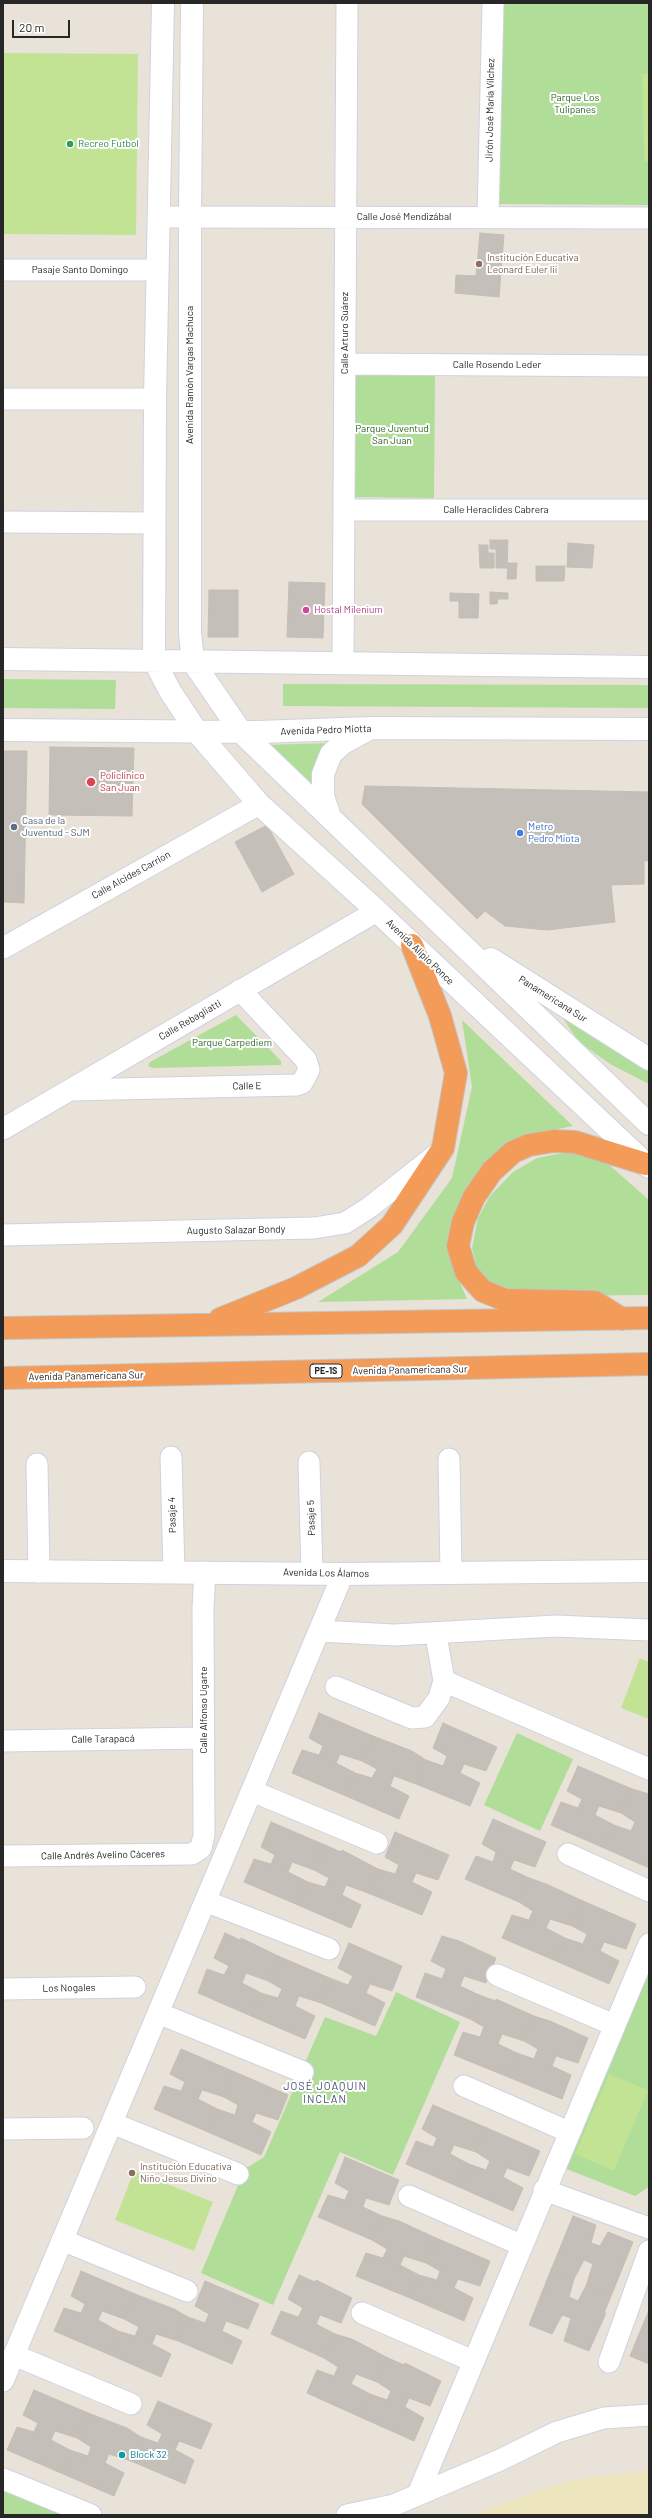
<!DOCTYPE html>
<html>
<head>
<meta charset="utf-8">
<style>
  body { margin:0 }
  #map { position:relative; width:652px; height:2518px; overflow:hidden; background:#e9e2d9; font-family:Barlow,sans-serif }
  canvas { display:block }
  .frame { position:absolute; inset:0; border:4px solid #272727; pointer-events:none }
  .scale { position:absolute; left:12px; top:20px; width:58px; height:18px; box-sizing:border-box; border:2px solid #272727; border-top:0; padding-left:5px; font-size:12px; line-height:14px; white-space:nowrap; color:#272727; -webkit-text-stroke:3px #fff; paint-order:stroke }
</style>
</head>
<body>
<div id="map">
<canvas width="652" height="2518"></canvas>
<div class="frame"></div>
<div class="scale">20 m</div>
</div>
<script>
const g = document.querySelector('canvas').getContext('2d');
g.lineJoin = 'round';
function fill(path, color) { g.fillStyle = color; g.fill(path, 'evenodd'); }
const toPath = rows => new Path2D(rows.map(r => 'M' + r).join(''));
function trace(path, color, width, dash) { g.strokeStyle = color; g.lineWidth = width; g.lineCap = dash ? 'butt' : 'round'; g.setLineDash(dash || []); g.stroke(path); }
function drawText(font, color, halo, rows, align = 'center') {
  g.font = font + ' Barlow,sans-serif'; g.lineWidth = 4; g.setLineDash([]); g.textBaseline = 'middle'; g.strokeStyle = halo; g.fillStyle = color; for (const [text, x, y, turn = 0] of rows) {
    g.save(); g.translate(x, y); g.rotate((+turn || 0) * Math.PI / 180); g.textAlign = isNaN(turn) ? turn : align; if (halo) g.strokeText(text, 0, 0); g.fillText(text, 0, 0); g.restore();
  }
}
fill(toPath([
  [501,3,649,3,649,205,500,204],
  [351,372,435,373,434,498,349,497],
  [3,679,116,680,115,709,3,708],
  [283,684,649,685,649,708,283,706],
  [332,743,318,801,263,745],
  [560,1014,649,1070,649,1084,610,1064,579,1042],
  [236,1015,281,1061,281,1065,153,1068,148,1066,150,1062],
  [462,1020,573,1126,527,1135,451,1243,451,1262,467,1299,318,1302,398,1252,452,1178,472,1087],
  [568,1152,598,1155,649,1200,649,1295,521,1296,493,1287,477,1268,472,1248,478,1218,490,1196,513,1172,537,1158],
  [517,1733,573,1759,540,1831,484,1805],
  [649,1954,649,2187,635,2196,564,2168],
  [396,1992,460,2022,393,2175,340,2152,273,2305,201,2273,245,2169,264,2157,325,2017,376,2036],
  [3,2485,67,2515,3,2515]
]), '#b0dd98');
fill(toPath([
  [649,2471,649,2515,470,2515,558,2484,584,2478]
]), '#ede5bd');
fill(toPath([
  [3,53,138,54,136,235,3,234],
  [649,73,649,161,644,161,642,74],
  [640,1658,649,1662,649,1719,621,1708],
  [609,2074,648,2090,614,2171,575,2154],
  [134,2171,213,2202,194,2251,115,2220]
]), '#c2e394');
const building = toPath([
  [480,233,504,235,499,297,455,293,456,275,476,276,480,233],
  [490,540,508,540,507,568,496,568,496,549,490,549,490,540],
  [568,543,594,545,592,568,567,567,568,543],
  [479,545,488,545,488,553,494,553,494,568,480,568,479,545],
  [508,563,517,563,516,579,507,579,508,563],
  [536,566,565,566,564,581,536,581,536,566],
  [289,582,325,583,323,638,287,637,289,582],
  [209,590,238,590,238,637,208,637,209,590],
  [490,592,508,593,508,599,498,599,497,604,490,604,490,592],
  [450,593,479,594,478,618,459,618,459,601,450,601,450,593],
  [50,747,134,748,132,816,49,815,50,747],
  [3,751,27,751,24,903,3,902,3,751],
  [365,786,649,792,649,861,644,861,644,884,611,885,615,922,547,930,505,926,485,911,477,919,362,804,365,786],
  [267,825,294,874,262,892,235,842,267,825],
  [319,1713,373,1736,362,1761,340,1754,336,1763,355,1773,346,1796,292,1773,302,1750,319,1755,323,1746,309,1738,319,1713],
  [443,1723,497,1747,486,1771,464,1764,460,1773,480,1783,470,1806,416,1784,426,1760,443,1766,447,1756,433,1748,443,1723],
  [373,1736,412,1751,426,1760,416,1784,394,1776,390,1786,409,1796,399,1819,346,1796,355,1773,372,1778,377,1769,362,1761,373,1736],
  [578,1766,632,1789,621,1813,599,1806,595,1815,614,1825,604,1848,551,1825,561,1802,578,1808,582,1799,567,1791,578,1766],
  [632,1789,649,1794,649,1868,604,1848,614,1825,631,1831,635,1822,621,1813,632,1789],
  [493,1819,546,1842,535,1867,514,1860,510,1869,529,1878,519,1902,465,1879,476,1856,493,1862,496,1852,482,1844,493,1819],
  [271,1822,325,1845,314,1870,292,1862,288,1872,308,1882,298,1905,244,1882,254,1859,271,1864,275,1855,261,1847,271,1822],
  [395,1832,449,1855,438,1880,416,1873,412,1882,432,1892,422,1915,368,1893,378,1869,395,1874,399,1865,385,1857,395,1832],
  [325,1845,341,1852,342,1850,378,1869,368,1893,346,1885,342,1895,361,1905,351,1928,298,1905,308,1882,325,1887,329,1878,314,1870,325,1845],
  [529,1878,546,1884,583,1901,572,1926,550,1919,546,1928,565,1938,556,1961,502,1938,512,1915,529,1920,533,1911,519,1902,529,1878],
  [583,1901,636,1924,626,1949,604,1942,600,1951,619,1961,609,1984,556,1961,565,1938,583,1944,587,1934,572,1926,583,1901],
  [225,1933,240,1940,241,1938,278,1956,268,1981,246,1973,242,1983,261,1993,251,2016,198,1993,207,1969,224,1975,229,1966,214,1958,225,1933],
  [442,1936,459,1941,496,1958,486,1983,464,1976,460,1986,479,1995,470,2019,416,1997,425,1973,442,1979,446,1969,431,1961,442,1936],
  [349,1943,402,1966,392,1991,370,1984,366,1993,385,2003,375,2026,321,2003,332,1979,348,1985,353,1976,338,1968,349,1943],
  [278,1956,332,1979,321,2003,299,1996,295,2006,315,2016,305,2039,251,2016,261,1993,278,1998,282,1989,268,1981,278,1956],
  [479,1995,496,2001,496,1999,534,2016,524,2041,502,2034,498,2044,517,2053,508,2077,454,2055,463,2032,480,2037,484,2027,470,2019,479,1995],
  [534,2016,550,2021,588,2038,578,2063,556,2056,552,2066,571,2075,562,2099,508,2077,517,2053,534,2059,538,2049,524,2041,534,2016],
  [181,2049,235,2072,224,2097,202,2090,198,2099,217,2109,208,2132,154,2109,164,2086,181,2091,185,2082,170,2074,181,2049],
  [235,2072,288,2095,278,2120,256,2113,252,2122,271,2132,261,2155,208,2132,217,2109,235,2115,238,2105,224,2097,235,2072],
  [433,2105,487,2128,476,2152,454,2145,450,2154,469,2164,459,2187,406,2164,416,2141,433,2147,437,2138,422,2129,433,2105],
  [487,2128,540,2151,529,2176,507,2168,503,2177,523,2188,513,2211,459,2187,469,2164,486,2170,490,2161,476,2152,487,2128],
  [345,2157,399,2180,389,2205,366,2198,363,2207,382,2216,372,2240,318,2217,328,2195,345,2200,349,2191,335,2183,345,2157],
  [382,2216,399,2221,436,2238,426,2263,404,2256,400,2265,419,2275,410,2298,356,2276,366,2253,383,2258,387,2249,372,2240,382,2216],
  [573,2216,596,2225,591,2243,600,2246,608,2232,633,2242,611,2296,586,2286,593,2264,584,2260,574,2279,551,2270,573,2216],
  [436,2238,490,2261,480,2286,458,2279,454,2288,473,2298,464,2321,410,2298,419,2275,437,2280,440,2271,426,2263,436,2238],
  [551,2270,574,2279,569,2297,578,2301,586,2286,611,2296,604,2313,606,2313,589,2351,564,2341,571,2318,562,2315,552,2334,529,2325,551,2270],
  [81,2271,135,2294,124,2319,102,2311,98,2320,118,2331,108,2354,54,2331,64,2308,81,2313,85,2304,71,2296,81,2271],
  [299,2275,315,2282,316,2280,352,2298,341,2323,320,2315,316,2324,335,2334,324,2358,271,2334,281,2311,298,2317,303,2308,288,2299,299,2275],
  [205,2281,259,2304,248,2329,226,2321,222,2331,242,2341,232,2364,178,2341,188,2317,205,2323,209,2314,195,2306,205,2281],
  [135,2294,174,2309,188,2317,178,2341,156,2334,152,2344,171,2354,161,2377,108,2354,118,2331,135,2336,139,2327,124,2319,135,2294],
  [649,2310,649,2364,630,2356,649,2310],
  [335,2334,352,2339,388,2358,377,2382,356,2374,351,2384,370,2394,360,2417,307,2393,317,2370,334,2376,338,2367,324,2358,335,2334],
  [388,2358,404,2365,405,2363,441,2381,430,2406,409,2398,405,2407,424,2418,414,2441,360,2417,370,2394,387,2400,391,2391,377,2382,388,2358],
  [34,2390,88,2413,77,2438,55,2431,51,2440,70,2450,61,2473,7,2450,17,2427,34,2432,38,2423,23,2415,34,2390],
  [158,2401,212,2424,201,2449,179,2441,175,2450,194,2460,185,2484,131,2461,141,2437,158,2443,162,2434,147,2425,158,2401],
  [88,2413,127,2428,141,2437,131,2461,109,2454,105,2463,124,2473,114,2496,61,2473,70,2450,88,2456,91,2447,77,2438,88,2413]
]);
fill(building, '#c4bfb9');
trace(building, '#c4beb3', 1);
const street = toPath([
  [159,217,649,218],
  [488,217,493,3],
  [3,270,158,270],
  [345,364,649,366],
  [3,399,155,399],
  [344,510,649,510],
  [3,522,154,523],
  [343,663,347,3],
  [3,948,259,804],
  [71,1090,297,1085,302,1083,309,1070,306,1060,240,990],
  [3,1129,377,911],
  [3,1235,314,1228,345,1223,370,1207,437,1154],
  [171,1457,174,1572],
  [449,1459,451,1573],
  [309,1462,312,1573],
  [37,1464,39,1572],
  [319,1631,394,1635,556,1626,649,1630],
  [444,1681,649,1769],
  [336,1687,412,1718,425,1717,439,1698,444,1681,436,1635],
  [3,1741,204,1738],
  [252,1791,377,1843],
  [568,1854,649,1891],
  [3,1856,192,1854,201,1848,204,1835,203,1608,205,1572],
  [205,1901,329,1949],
  [497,1975,614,2025],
  [3,1989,135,1987],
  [158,2013,303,2072],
  [464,2086,569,2132],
  [112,2123,238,2174],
  [3,2129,83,2128],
  [544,2190,649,2228],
  [409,2196,521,2245],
  [62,2240,187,2291],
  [362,2313,473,2361],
  [14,2355,131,2404],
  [609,2362,649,2251],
  [3,2381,343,1574],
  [3,2479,91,2515],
  [418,2494,649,1944],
  [347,2515,394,2505,500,2460,557,2432,604,2418,649,2415]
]);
const secondary = toPath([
  [163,3,155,399,154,660,170,691,197,732,259,804,377,911,649,1167],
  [192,3,190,217,190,633,193,662,241,732,649,1124],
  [3,659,649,667],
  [3,730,259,732,371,728,649,729],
  [330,817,323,796,323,774,331,754,343,743,367,730],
  [491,959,649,1059],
  [3,1571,343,1574,649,1571]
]);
const highway = toPath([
  [220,1319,296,1288,358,1256,392,1225,443,1148,456,1073,440,1016,412,945],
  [622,1319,595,1302,505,1300,483,1291,466,1272,458,1246,463,1222,474,1197,492,1171,513,1152,529,1145,554,1141,575,1142,646,1164],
  [3,1328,649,1318],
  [3,1378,649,1364]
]);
trace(street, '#cfd2df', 23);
trace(secondary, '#cfd2df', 24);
trace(highway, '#c3c3c3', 24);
trace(street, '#fff', 21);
trace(secondary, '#fff', 22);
trace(highway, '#f39c5a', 22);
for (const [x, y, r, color] of [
  [70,144,4,"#2e9e5b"],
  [479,264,4,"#8d6e63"],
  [306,610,4,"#d1479c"],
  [91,782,5,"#e0444e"],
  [14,827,4,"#5c6f8a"],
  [520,833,4,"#3f7fe0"],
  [132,2173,4,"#8d6e63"],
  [122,2455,4,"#0f9aa8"]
]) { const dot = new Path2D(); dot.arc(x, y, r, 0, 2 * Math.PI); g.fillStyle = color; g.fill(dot); trace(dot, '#fff', 1.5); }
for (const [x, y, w] of [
  [326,1371,32]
]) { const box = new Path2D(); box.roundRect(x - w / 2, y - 7, w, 14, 3); g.fillStyle = '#fff'; g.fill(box); trace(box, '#272727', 1); }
drawText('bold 9px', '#272727', null, [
  ["PE-1S",326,1371]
]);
drawText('10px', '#2b5e1d', '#fff', [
  ["Parque Los",575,98],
  ["Tulipanes",575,110],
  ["Parque Juventud",392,429],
  ["San Juan",392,441],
  ["Parque Carpediem",232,1043]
]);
drawText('10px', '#272727', '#fff', [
  ["Jirón José María Vílchez",490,110,-89],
  ["Calle José Mendizábal",404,217],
  ["Pasaje Santo Domingo",80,270],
  ["Calle Arturo Suárez",345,333,-90],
  ["Calle Rosendo Leder",497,365],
  ["Avenida Ramón Vargas Machuca",190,375,-90],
  ["Calle Heraclides Cabrera",496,510],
  ["Avenida Pedro Miotta",326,730,-2],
  ["Calle Alcides Carrion",131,875,-29],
  ["Avenida Alipio Ponce",420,952,44],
  ["Panamericana Sur",553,999,32],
  ["Calle Rebagliatti",190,1020,-30],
  ["Calle E",247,1086,-1],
  ["Augusto Salazar Bondy",236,1230,-1],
  ["Avenida Panamericana Sur",410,1370,-1],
  ["Avenida Panamericana Sur",86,1376,-1],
  ["Pasaje 4",172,1515,-92],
  ["Pasaje 5",311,1518,-92],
  ["Avenida Los Álamos",326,1573,1],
  ["Calle Alfonso Ugarte",204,1710,-90],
  ["Calle Tarapacá",103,1739,-1],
  ["Calle Andrés Avelino Cáceres",103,1855,-1],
  ["Los Nogales",69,1988,-1]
]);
drawText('10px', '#27864d', '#fff', [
  ["Recreo Futbol",78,144]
], 'left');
drawText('10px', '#785e54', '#fff', [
  ["Institución Educativa",487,258],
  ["Leonard Euler Iii",487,270],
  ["Institución Educativa",140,2167],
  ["Niño Jesus Divino",140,2179]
], 'left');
drawText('10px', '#b23c85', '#fff', [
  ["Hostal Milenium",314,610]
], 'left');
drawText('10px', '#be3a42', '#fff', [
  ["Policlinico",100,776],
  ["San Juan",100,788]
], 'left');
drawText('10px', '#4e5e75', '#fff', [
  ["Casa de la",22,821],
  ["Juventud - SJM",22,833]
], 'left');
drawText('10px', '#366cbe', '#fff', [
  ["Metro",528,827],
  ["Pedro Miota",528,839]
], 'left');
drawText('10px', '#0d838f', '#fff', [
  ["Block 32",130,2455]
], 'left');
g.letterSpacing = '1px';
drawText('11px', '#4b5274', '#fff', [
  ["JOSÉ JOAQUIN",325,2086],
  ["INCLAN",325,2099]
]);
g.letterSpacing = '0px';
</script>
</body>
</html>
